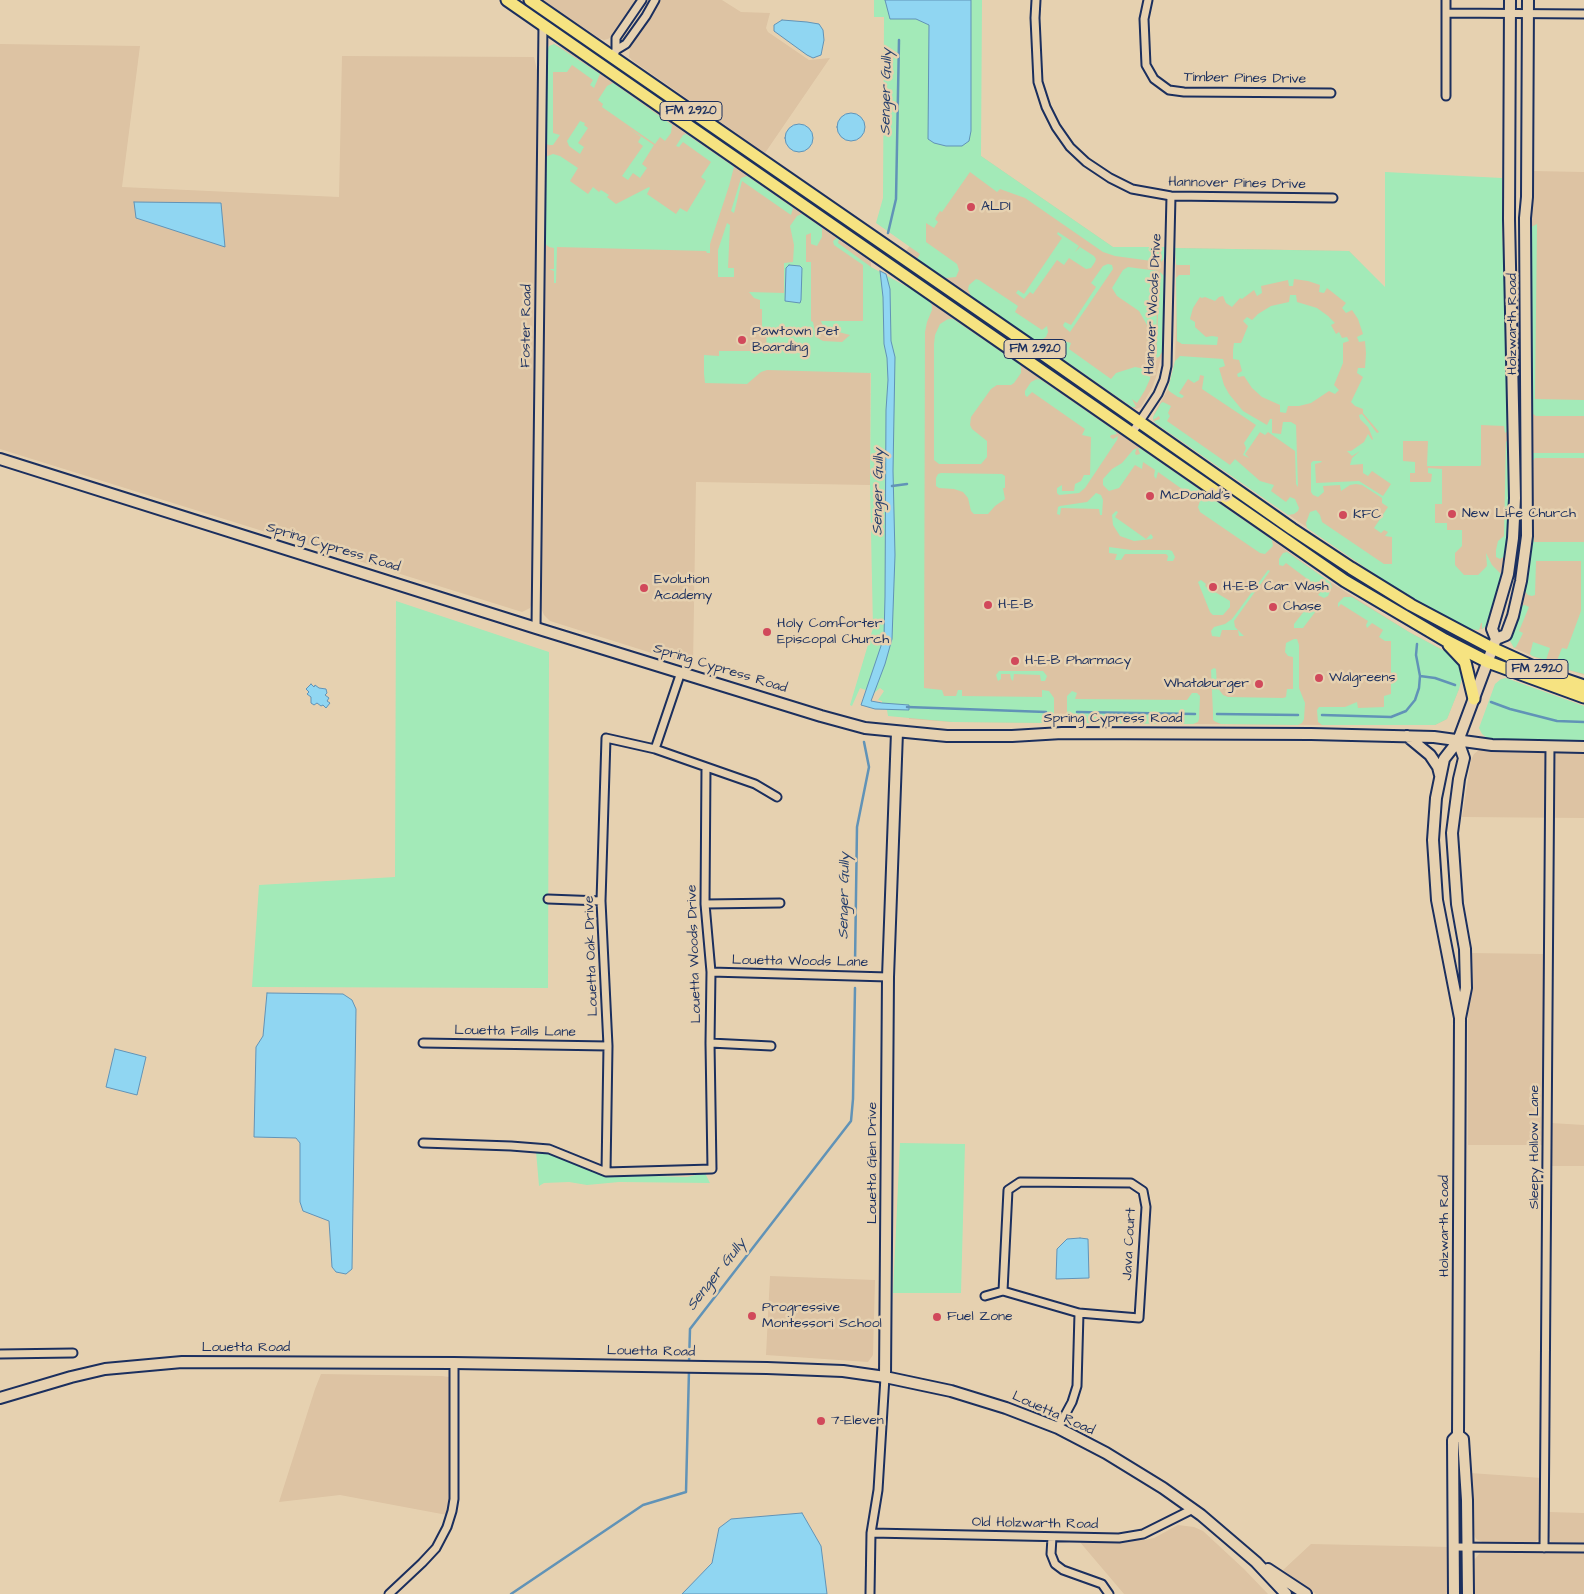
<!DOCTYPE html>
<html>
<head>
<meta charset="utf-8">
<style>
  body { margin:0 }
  canvas { display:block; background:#e6d1b0 }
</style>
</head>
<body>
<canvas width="1584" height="1594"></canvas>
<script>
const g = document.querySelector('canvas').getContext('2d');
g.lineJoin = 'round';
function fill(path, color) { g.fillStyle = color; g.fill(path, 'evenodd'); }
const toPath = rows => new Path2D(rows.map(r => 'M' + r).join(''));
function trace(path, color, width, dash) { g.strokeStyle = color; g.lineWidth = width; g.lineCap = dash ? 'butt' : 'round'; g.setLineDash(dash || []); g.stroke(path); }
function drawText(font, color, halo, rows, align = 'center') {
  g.font = font + ' "Architects Daughter",sans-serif'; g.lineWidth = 5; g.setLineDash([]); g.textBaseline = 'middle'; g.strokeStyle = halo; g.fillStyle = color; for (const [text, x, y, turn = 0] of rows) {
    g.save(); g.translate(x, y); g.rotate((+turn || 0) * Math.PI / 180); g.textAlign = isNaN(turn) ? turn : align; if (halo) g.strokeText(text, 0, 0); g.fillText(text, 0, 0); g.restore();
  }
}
fill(toPath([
  [543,0,638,0,613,35,608,39,604,40,599,38],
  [661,0,722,0,741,12,770,13,766,28,768,32,809,60,830,58,765,153,633,61,629,57,630,48],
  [0,44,140,46,122,187,339,197,342,56,534,57,537,70,533,591,532,602,530,608,522,612,0,449],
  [554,44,564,49,871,262,870,485,696,482,693,666,550,621,544,615,541,608,545,118,547,50],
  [974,155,981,156,1113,247,1165,247,1162,353,1156,377,1152,388,1141,407,1136,409,1132,407,906,251],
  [1532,171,1584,172,1584,675,1559,667,1514,648,1509,639,1530,542],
  [1175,248,1349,251,1385,288,1509,396,1508,533,1500,580,1492,610,1486,626,1482,629,1475,630,1463,625,1385,581,1155,423,1153,420,1154,414,1169,387,1175,362,1177,294],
  [911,289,1261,532,1327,580,1409,632,1450,654,1459,689,1447,719,1435,725,1330,725,952,722,909,719],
  [1503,749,1584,750,1584,818,1462,817,1471,760,1474,754,1479,750],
  [1468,953,1545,954,1544,1145,1468,1145],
  [1551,1123,1584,1125,1584,1166,1551,1166],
  [770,1276,875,1280,873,1355,868,1362,766,1355],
  [321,1374,442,1376,449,1377,451,1383,451,1465,447,1515,340,1495,279,1502,315,1389],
  [1470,1473,1542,1478,1541,1533,1539,1539,1535,1542,1527,1543,1485,1543,1476,1539,1473,1532],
  [1549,1512,1584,1513,1584,1543,1551,1542,1549,1537],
  [1178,1525,1194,1527,1203,1531,1244,1569,1268,1594,1124,1594,1079,1541,1145,1540,1154,1538],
  [1311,1544,1450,1547,1450,1594,1316,1594,1283,1570],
  [1584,1552,1584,1594,1474,1594,1474,1560,1480,1553]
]), '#ddc3a3');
fill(toPath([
  [874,0,982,0,981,156,1113,247,1165,247,1165,257,1162,261,1161,262,1161,252,1159,252,1159,262,1115,256,1103,252,1025,198,1000,189,997,192,970,172,942,212,940,211,935,219,938,222,934,228,926,223,926,242,957,264,959,270,956,277,946,278,917,259,920,254,876,223,883,198,884,17,874,17],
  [554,44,600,74,594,88,590,85,593,80,572,65,567,72,553,72,553,133,560,135,553,145,549,145,545,143,546,55,549,46],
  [613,83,672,125,671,133,665,141,660,137,655,144,602,107,603,104,598,100,607,86],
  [580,121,585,123,584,125,588,128,578,143,584,147,580,154,569,146,567,141],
  [630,129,654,145,642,164,647,168,640,178,633,173,628,180,622,176,643,146,638,142,641,137],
  [686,134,734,167,729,186,710,244,710,253,707,253,706,251,557,247,556,283,554,283,554,271,549,269,554,269,554,248,549,247,544,243,545,157,553,154,560,156,578,168,570,181,588,194,593,187,599,192,601,190,609,195,607,197,616,204,649,187,650,188,647,194,676,214,680,208,687,212,706,181,701,177,711,162,683,142,679,147,676,146,683,135],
  [1385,172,1502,178,1502,231,1506,309,1509,430,1505,433,1504,426,1481,425,1481,465,1480,466,1427,466,1428,441,1403,441,1403,461,1415,462,1415,473,1410,473,1410,482,1431,482,1432,474,1428,473,1428,468,1442,469,1442,504,1435,504,1435,523,1447,523,1447,530,1462,530,1462,546,1455,553,1455,565,1464,575,1478,575,1487,566,1486,553,1492,565,1501,574,1492,610,1486,626,1482,629,1482,623,1481,623,1479,630,1470,629,1420,602,1385,581,1307,528,1306,523,1310,512,1316,510,1320,515,1322,522,1384,564,1392,564,1392,537,1385,536,1388,532,1384,530,1381,533,1374,528,1388,507,1382,503,1382,498,1362,485,1356,484,1350,485,1341,491,1340,485,1323,486,1324,492,1318,497,1313,495,1311,492,1311,463,1313,461,1321,461,1322,462,1315,464,1316,483,1359,481,1383,496,1391,484,1372,471,1368,476,1363,473,1363,464,1350,465,1352,458,1360,451,1352,456,1347,451,1351,451,1364,442,1368,434,1372,440,1373,439,1368,427,1360,419,1359,415,1362,414,1377,433,1379,432,1363,413,1363,409,1355,406,1351,402,1363,377,1357,373,1358,368,1365,368,1366,353,1365,341,1359,342,1357,337,1363,334,1358,319,1352,310,1346,313,1342,308,1346,303,1327,288,1324,293,1319,292,1320,285,1308,281,1294,279,1293,286,1289,286,1288,280,1261,286,1262,293,1257,296,1254,290,1242,299,1240,298,1232,307,1226,303,1223,296,1219,297,1215,301,1205,297,1202,298,1200,297,1193,308,1190,319,1195,322,1195,327,1206,337,1212,336,1218,337,1217,345,1182,344,1177,341,1176,278,1179,275,1190,275,1190,265,1177,265,1176,264,1175,248,1349,251,1385,287],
  [747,176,793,208,791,215,742,181,734,213,731,211,741,178],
  [802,214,822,228,822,237,817,246,811,244,811,233,806,235,806,262,811,262,811,321,813,322,816,337,823,341,842,342,850,335,835,331,830,332,824,329,821,321,863,321,863,265,834,245,833,241,837,238,839,239,838,243,871,267,911,289,930,302,932,306,932,310,927,322,925,332,924,688,942,690,944,696,956,696,958,690,962,690,962,696,1042,697,1042,690,1049,691,1054,698,1054,716,1052,720,1044,723,952,722,888,716,887,710,882,707,882,701,878,700,884,691,880,688,874,693,860,688,852,706,850,705,873,628,870,485,871,373,767,370,761,372,747,384,705,383,704,374,704,355,719,356,719,351,766,351,767,329,762,329,762,309,760,309,760,300,754,298,749,292,784,293,784,263,793,262,794,245,790,226,797,216],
  [727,223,730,225,728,268,734,268,734,277,718,277,718,250],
  [1537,224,1535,399,1584,400,1584,416,1536,416,1530,412,1531,227],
  [1058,232,1079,246,1075,252,1080,247,1094,256,1096,259,1095,262,1091,268,1086,269,1069,258,1064,265,1057,260,1033,294,1030,292,1024,299,1016,293,1018,290,1024,294,1062,238,1057,234],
  [1108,264,1112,265,1113,269,1070,332,1064,327,1063,325,1065,322,1071,325,1096,287,1091,283,1103,266],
  [1128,267,1158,271,1156,345,1148,344,1147,325,1139,311,1117,296,1112,288,1123,270],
  [1160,272,1164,276,1162,352,1159,357,1156,358],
  [976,279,979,280,1018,306,1015,312,1042,330,1047,326,1048,332,1046,337,1041,340,1033,339,971,296,968,289,969,285],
  [1290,295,1296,295,1297,302,1317,308,1328,316,1335,323,1331,325,1336,334,1339,332,1342,338,1347,337,1349,341,1343,343,1343,363,1334,385,1339,390,1335,394,1329,391,1311,403,1299,406,1288,406,1286,413,1280,412,1280,405,1262,397,1252,388,1244,376,1238,377,1237,374,1242,371,1239,360,1233,359,1233,350,1234,343,1241,343,1248,326,1243,321,1247,317,1252,320,1258,314,1271,306,1289,302],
  [948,319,953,319,1019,364,1021,367,1021,373,1014,383,1011,385,997,385,991,389,971,417,970,425,972,429,987,441,987,457,981,464,939,464,934,460,934,344,935,335,940,324],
  [1064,341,1071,343,1069,349,1111,379,1116,373,1135,367,1151,370,1150,379,1145,390,1137,403,1132,399,1136,407,1132,407,1060,357,1057,354,1057,349,1058,344],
  [1180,356,1223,359,1225,366,1219,368,1224,385,1229,394,1243,411,1267,425,1270,419,1272,419,1272,433,1281,434,1283,422,1291,422,1296,425,1298,487,1296,484,1295,451,1268,432,1265,435,1260,432,1245,454,1249,458,1243,455,1246,448,1244,443,1256,425,1202,389,1204,376,1200,375,1199,380,1194,383,1188,379,1179,393,1184,396,1182,398,1178,397,1169,391,1168,389,1175,361],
  [1037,379,1041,380,1115,431,1117,434,1111,435,1110,437,1113,439,1118,436,1117,440,1085,488,1079,493,1059,495,1057,493,1057,488,1062,485,1062,491,1074,491,1075,484,1081,481,1084,475,1090,475,1091,437,1082,435,1085,429,1032,392,1027,397,1025,395,1025,391,1031,382],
  [1163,402,1171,406,1168,413,1170,416,1167,421,1230,465,1235,459,1260,481,1274,485,1271,491,1286,502,1290,497,1295,499,1299,508,1298,511,1294,514,1288,515,1155,423,1154,421,1160,419,1159,416,1153,420,1153,417,1161,403],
  [1506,441,1509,443,1509,514,1505,556,1500,559,1496,557,1496,550,1498,541,1504,536],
  [1137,448,1135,453,1136,455,1140,454,1138,448,1141,449,1272,540,1273,546,1265,554,1260,553,1200,512,1198,507,1200,501,1187,493,1183,497,1182,497,1182,489,1158,472,1156,479,1154,476,1155,470,1143,462,1142,469,1135,465,1119,488,1109,491,1103,485,1103,479,1112,469,1122,463,1133,450],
  [1533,453,1584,453,1584,458,1535,458,1534,460,1531,460,1531,454],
  [941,473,1002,474,1005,476,1005,488,1003,488,1005,499,995,506,988,514,974,514,971,511,968,498,963,492,954,489,939,488,936,486,936,478,938,474],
  [1096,493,1101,495,1103,500,1102,515,1100,515,1099,509,1061,508,1060,515,1057,514,1058,507,1060,506,1087,502],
  [1116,511,1118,512,1115,517,1146,539,1151,534,1153,537,1152,539,1134,541,1120,536,1113,525,1112,515],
  [1534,536,1534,542,1584,542,1584,674,1561,668,1558,664,1558,658,1562,648,1567,649,1581,611,1581,561,1536,561,1535,595,1532,596,1528,595,1523,589,1532,537],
  [1109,547,1131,550,1169,550,1172,551,1175,557,1173,561,1167,561,1168,556,1166,554,1125,554,1121,560,1115,560,1117,554,1109,553],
  [1287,552,1330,582,1332,587,1328,596,1324,598,1318,595,1322,590,1286,563,1283,566,1279,565,1279,559,1283,553],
  [1268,570,1270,571,1234,621,1235,627,1244,636,1239,636,1238,630,1222,630,1220,637,1212,636,1211,631,1214,627,1225,624,1232,619],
  [1201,580,1206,584,1205,586,1230,601,1230,607,1223,615,1213,615,1210,612,1198,582],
  [1344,597,1352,597,1409,632,1450,654,1459,662,1462,668,1463,674,1459,689,1447,719,1435,725,1322,725,1318,722,1317,710,1319,707,1345,707,1357,702,1358,708,1384,707,1384,696,1391,694,1391,641,1385,641,1379,637,1383,630,1372,623,1367,628,1366,625,1368,621,1341,604,1338,607,1338,603],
  [396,601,549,652,548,988,252,987,259,885,395,877],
  [1313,603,1315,605,1316,611,1303,628,1294,628,1294,624,1309,605],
  [1525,605,1529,607,1519,631,1523,633,1516,647,1514,648,1509,639,1511,631,1520,606],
  [1294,639,1297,639,1299,645,1299,688,1305,703,1304,719,1302,723,1298,725,1221,724,1216,722,1213,720,1213,713,1211,670,1214,668,1216,669,1217,687,1223,695,1228,697,1283,698,1286,697,1287,689,1293,689,1293,657,1288,656,1285,652,1286,643],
  [1533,642,1550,648,1546,660,1532,656,1530,654],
  [999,671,1043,671,1047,676,1045,681,1041,681,1040,675,1014,674,1013,681,1011,679,1010,674,1001,674,1001,679,998,681,996,675],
  [1506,678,1584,706,1584,741,1498,740,1487,738,1482,734,1479,728,1495,684,1501,679],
  [1072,691,1077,693,1075,699,1187,700,1192,693,1197,693,1200,696,1199,719,1198,722,1193,724,1073,723,1067,720,1067,696],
  [900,1143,965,1144,961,1293,893,1293],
  [536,1151,551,1154,601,1173,611,1175,687,1177,705,1173,710,1183,619,1182,587,1185,569,1182,544,1183,539,1186]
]), '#a3eab8');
const water = toPath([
  [885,0,971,0,971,131,969,141,962,146,946,146,934,143,928,139,929,25,916,19,890,19,885,0],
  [782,20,807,22,819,24,823,30,824,40,821,55,813,58,807,55,774,31,774,25,782,20],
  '837 127a14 14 0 1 1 28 0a14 14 0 1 1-28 0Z',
  '785 138a14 14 0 1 1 28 0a14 14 0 1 1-28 0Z',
  [134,202,221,203,225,247,136,218,134,202],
  [789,265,800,266,802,268,801,300,800,303,785,301,786,268,789,265],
  [880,271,886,274,890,289,891,341,895,357,893,471,895,555,892,639,885,664,871,701,882,703,909,705,909,710,875,709,861,705,884,637,885,597,886,410,888,380,887,358,884,344,883,297,880,271],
  [311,684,314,687,315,685,319,688,326,689,327,693,325,695,329,698,327,701,330,703,326,708,323,705,321,706,317,703,314,705,311,703,311,697,307,694,309,692,306,689,311,684],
  [267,993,343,994,352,1000,356,1009,352,1269,346,1274,336,1272,332,1267,329,1221,303,1211,300,1202,300,1143,296,1138,254,1137,256,1047,263,1036,267,993],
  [115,1049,146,1057,137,1095,106,1087,115,1049],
  [1080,1238,1088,1239,1089,1278,1056,1279,1057,1249,1067,1239,1080,1238],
  [802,1513,821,1546,827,1594,682,1594,712,1563,719,1528,731,1519,802,1513]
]);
fill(water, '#90d6f2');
trace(water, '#6193b7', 1);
trace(toPath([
  [888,233,896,199,899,40],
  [892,486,907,484],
  [1420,676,1435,678,1455,685],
  [1491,702,1510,709,1557,721,1584,722],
  [907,707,1046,712],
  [1077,712,1195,714],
  [1217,714,1298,715],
  [1322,715,1391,717,1406,711,1415,700,1419,688,1420,676,1416,655,1417,644],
  [855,963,857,827,869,767,864,742],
  [689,1364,690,1329,851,1121,853,1099,855,988],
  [511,1594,643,1505,686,1492,689,1370]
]), '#6193b7', 2.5);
const street = toPath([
  [1036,0,1035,18,1038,82,1046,107,1056,127,1070,147,1086,162,1110,178,1132,189,1171,196,1333,198],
  [1148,0,1144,19,1146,65,1154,79,1169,90,1184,92,1331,93],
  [1446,13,1584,14],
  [616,50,626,44,646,16,655,0],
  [613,57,616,50,616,38,642,0],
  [1446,96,1446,0],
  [1132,433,1158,394,1164,380,1167,366,1171,196],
  [536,628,543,25],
  [655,749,681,672],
  [548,899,601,901],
  [705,904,780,903],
  [711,972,888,977],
  [423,1043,608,1046],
  [710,1043,771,1046],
  [423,1143,511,1146,549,1149,606,1172,712,1169,710,1043,711,972,705,904,706,767],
  [606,1172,608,1046,601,901,606,738,655,749,755,784,777,797],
  [985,1296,1003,1291,1079,1313,1139,1318,1146,1207,1143,1191,1131,1183,1020,1182,1008,1190,1003,1291],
  [0,1354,73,1353],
  [1058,1428,1072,1402,1077,1386,1079,1313],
  [871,1533,1119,1538,1143,1534,1193,1509],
  [1052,1537,1051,1554,1055,1564,1063,1570,1102,1584,1109,1594],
  [1454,1547,1584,1548],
  [1544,1548,1550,746],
  [389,1594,422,1563,436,1548,447,1527,452,1511,454,1499,454,1363],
  [870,1594,871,1533,878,1490,885,1377]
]);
const secondary = toPath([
  [0,459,536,628,821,716,865,728,947,736,1012,736,1062,733,1311,734,1434,737,1492,745,1584,747],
  [1496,639,1506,635,1513,616,1521,581,1527,536,1525,218,1527,197,1528,0],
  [1407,736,1430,755,1438,767,1440,775],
  [1460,1018,1437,900,1433,840,1436,798,1444,759,1458,741,1496,639,1492,629,1508,574,1513,538,1515,498,1509,219,1510,0],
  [885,1377,888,977,897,732],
  [0,1398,71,1377,105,1369,182,1362,454,1363,767,1368,843,1371,885,1377,951,1391,1006,1408,1058,1428,1106,1453,1163,1488,1201,1515,1256,1562,1286,1594],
  [1458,1435,1463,1439,1467,1500,1468,1594],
  [1268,1569,1306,1594],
  [1454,1594,1453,1440,1458,1435,1460,1018,1466,988,1465,949,1457,904,1452,833,1459,779,1464,758,1458,741]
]);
const primary = toPath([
  [507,0,1345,581,1445,640,1488,662,1584,697],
  [530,0,1044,355,1292,529,1351,568,1411,605,1492,648,1549,674,1584,686],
  [1449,645,1465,662,1474,699]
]);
trace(street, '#1b2f5e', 11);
trace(secondary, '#1b2f5e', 14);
trace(primary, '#1b2f5e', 15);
trace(street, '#e6d1b0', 7);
trace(secondary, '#e6d1b0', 10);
trace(primary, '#f6e381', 11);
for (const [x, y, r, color] of [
  [971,207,5,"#d1495b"],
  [742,340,5,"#d1495b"],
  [1150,496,5,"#d1495b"],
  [1452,514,5,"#d1495b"],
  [1343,515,5,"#d1495b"],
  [1213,587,5,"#d1495b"],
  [644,588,5,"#d1495b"],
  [988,605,5,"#d1495b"],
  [1273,607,5,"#d1495b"],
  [767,632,5,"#d1495b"],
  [1015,661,5,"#d1495b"],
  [1319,678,5,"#d1495b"],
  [1259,684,5,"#d1495b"],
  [752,1316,5,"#d1495b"],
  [937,1317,5,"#d1495b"],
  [821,1421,5,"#d1495b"]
]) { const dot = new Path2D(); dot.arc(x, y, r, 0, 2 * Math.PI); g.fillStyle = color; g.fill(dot); trace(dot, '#e6d1b0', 2); }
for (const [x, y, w] of [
  [691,111,62],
  [1035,349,62],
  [1537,669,62]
]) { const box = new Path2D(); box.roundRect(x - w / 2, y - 9.5, w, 19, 4); g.fillStyle = '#e6d1b0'; g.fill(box); trace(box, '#1b2f5e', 1); }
drawText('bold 12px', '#1b2f5e', null, [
  ["FM 2920",691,111],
  ["FM 2920",1035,349],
  ["FM 2920",1537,669]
]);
drawText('14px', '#1b2f5e', '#e6d1b0', [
  ["Timber Pines Drive",1245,79,1],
  ["Hannover Pines Drive",1237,184,1],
  ["Hanover Woods Drive",1154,304,-87],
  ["Holzwarth Road",1513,324,-90],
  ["Foster Road",527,326,-89],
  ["Spring Cypress Road",333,548,17],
  ["Spring Cypress Road",720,669,17],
  ["Spring Cypress Road",1113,719],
  ["Louetta Woods Drive",695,954,-92],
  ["Louetta Oak Drive",592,956,-92],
  ["Louetta Woods Lane",800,962,1],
  ["Louetta Falls Lane",515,1032,1],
  ["Sleepy Hollow Lane",1535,1147,-90],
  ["Louetta Glen Drive",873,1163,-90],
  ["Holzwarth Road",1445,1226,-90],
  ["Java Court",1130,1244,-87],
  ["Louetta Road",246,1348],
  ["Louetta Road",651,1352,1],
  ["Louetta Road",1053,1414,24],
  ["Old Holzwarth Road",1035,1524,1]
]);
drawText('14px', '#1b2f5e', '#e6d1b0', [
  ["ALDI",981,207],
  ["Pawtown Pet",752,332],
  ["Boarding",752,348],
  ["McDonald's",1160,496],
  ["New Life Church",1462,514],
  ["KFC",1353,515],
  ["Evolution",654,580],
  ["Academy",654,596],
  ["H-E-B Car Wash",1223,587],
  ["H-E-B",998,605],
  ["Chase",1283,607],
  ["Holy Comforter",777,624],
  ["Episcopal Church",777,640],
  ["H-E-B Pharmacy",1025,661],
  ["Walgreens",1329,678],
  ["Whataburger",1249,684,"right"],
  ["Progressive",762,1308],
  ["Montessori School",762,1324],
  ["Fuel Zone",947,1317],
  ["7-Eleven",831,1421]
], 'left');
drawText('italic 15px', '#27406d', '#e6d1b0', [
  ["Senger Gully",887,92,-89],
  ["Senger Gully",879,492,-89],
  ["Senger Gully",845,896,-89],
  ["Senger Gully",717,1275,-52]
]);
</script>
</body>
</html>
